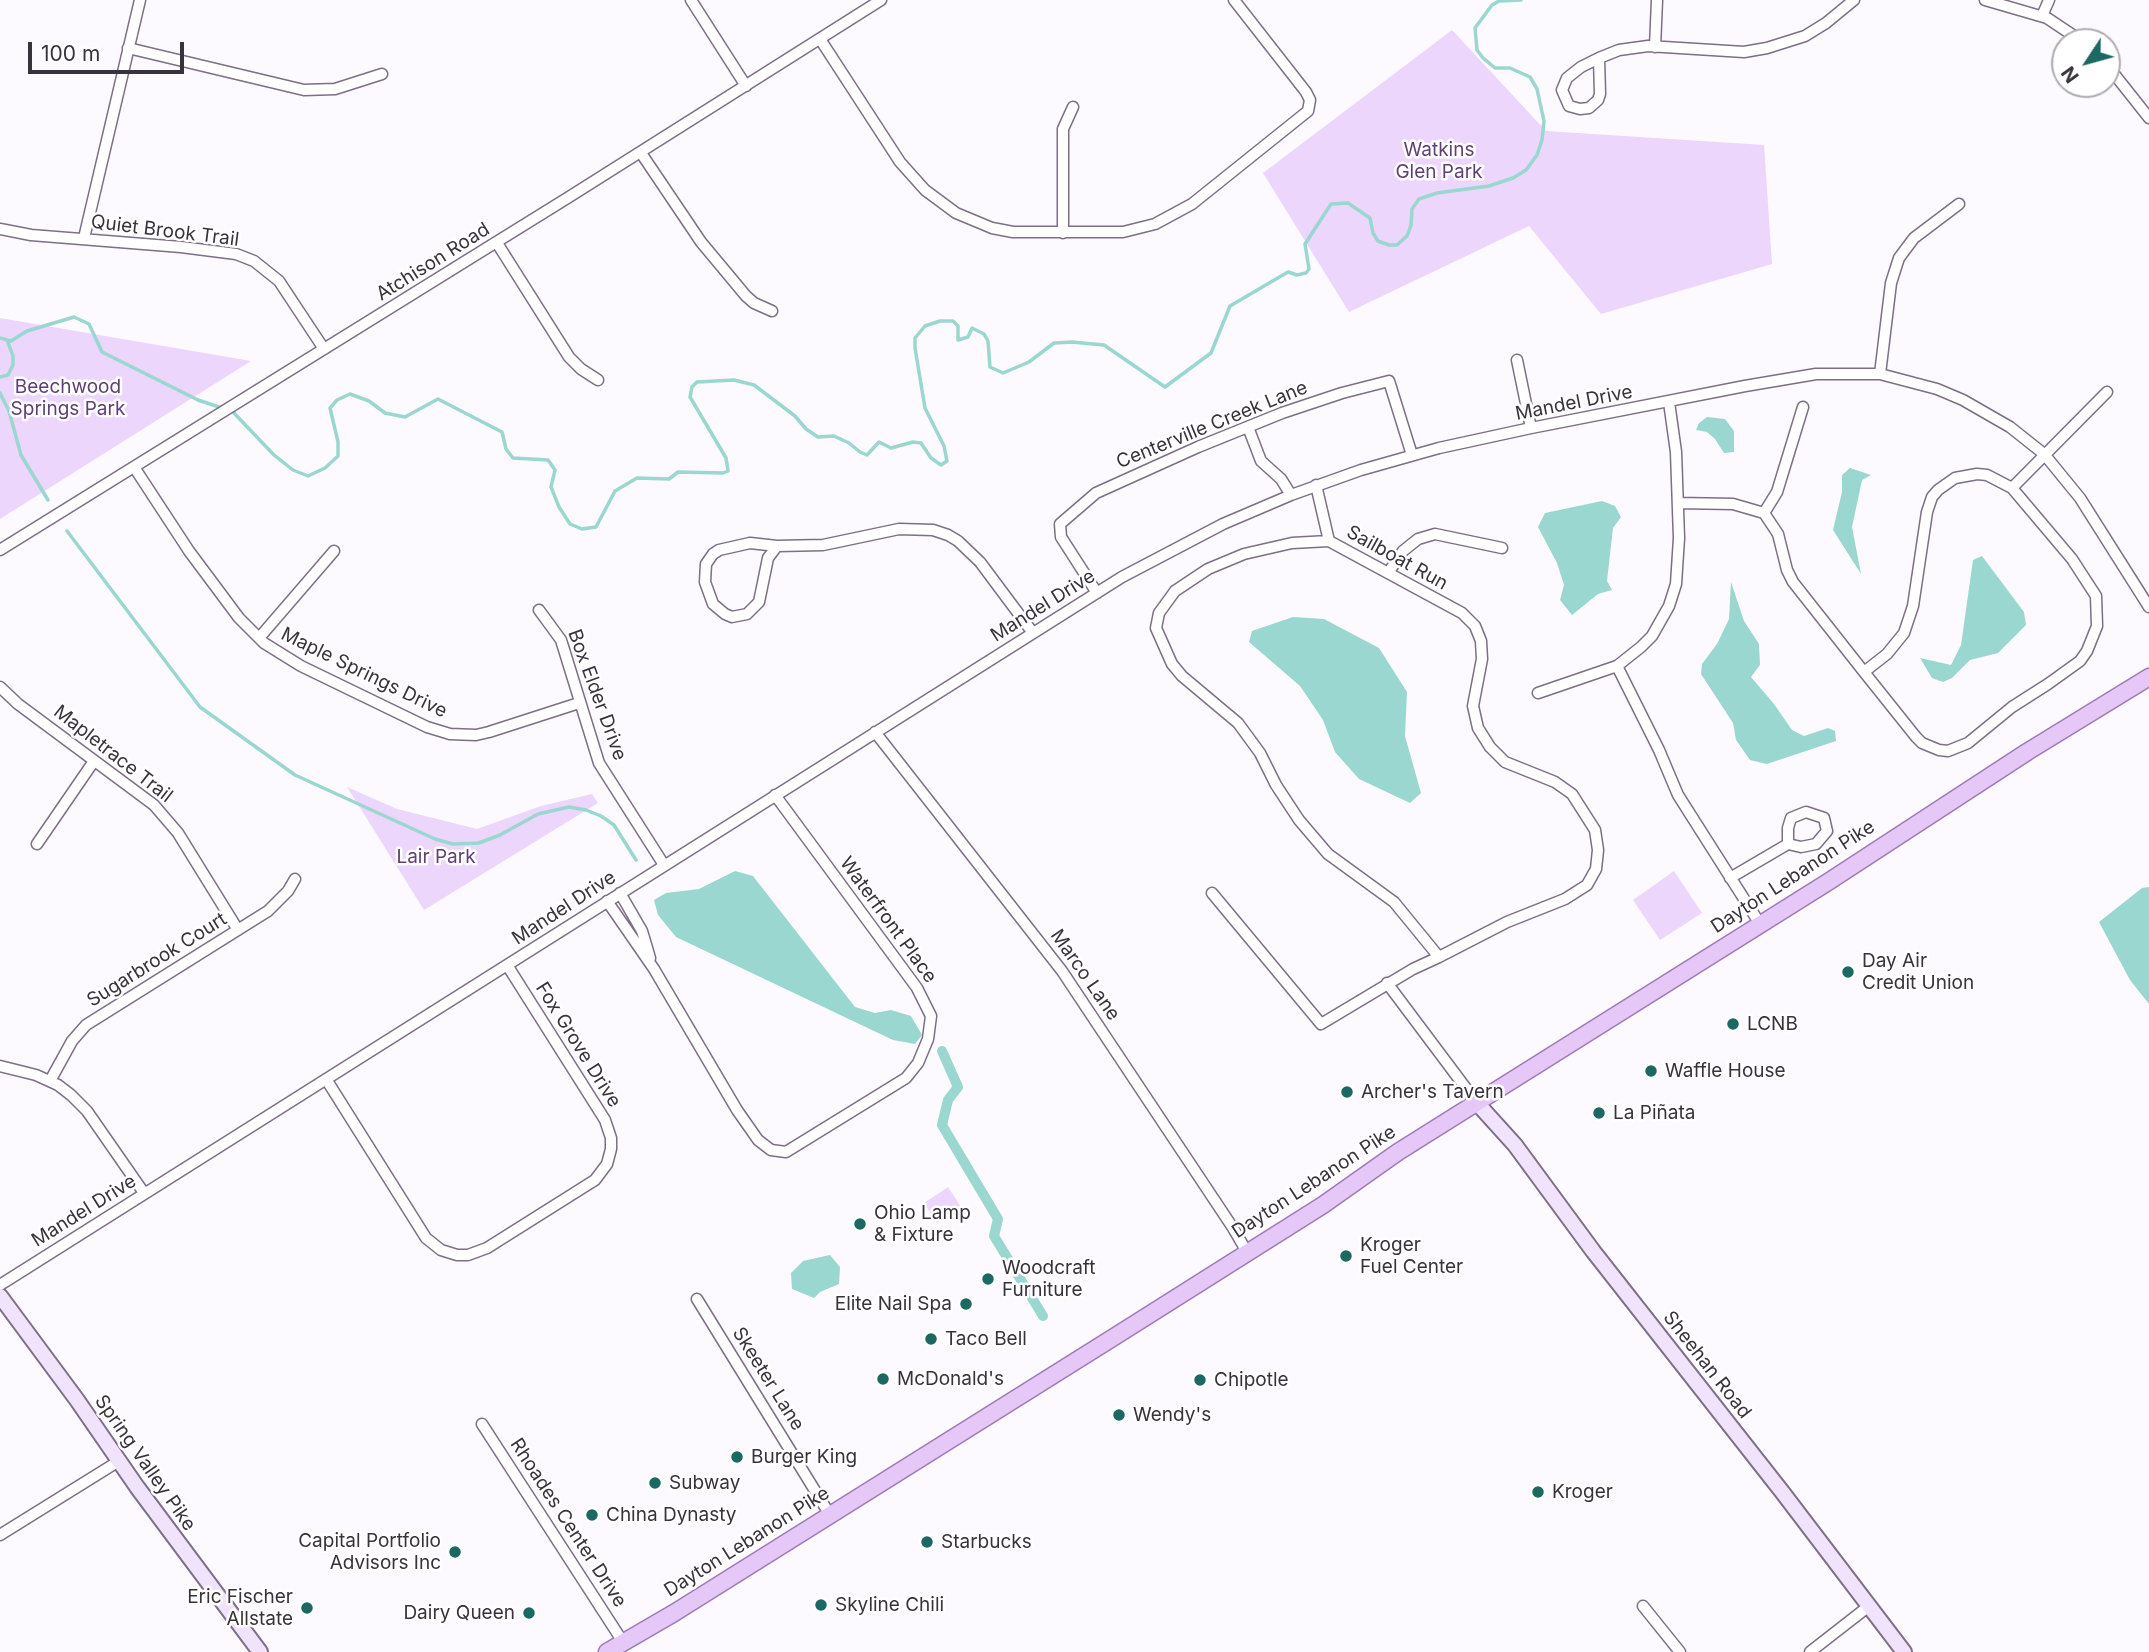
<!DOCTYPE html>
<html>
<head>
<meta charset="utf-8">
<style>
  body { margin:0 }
  #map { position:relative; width:2149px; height:1652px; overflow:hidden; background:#fcf9ff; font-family:Inter,sans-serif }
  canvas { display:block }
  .north { position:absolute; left:2051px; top:28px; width:70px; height:70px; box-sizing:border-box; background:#fff; border:2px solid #afadb1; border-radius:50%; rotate:234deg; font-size:19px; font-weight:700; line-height:28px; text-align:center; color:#38323c }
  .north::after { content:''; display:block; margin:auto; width:24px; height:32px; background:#1c6862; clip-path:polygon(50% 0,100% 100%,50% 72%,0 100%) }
  .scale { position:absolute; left:28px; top:42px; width:156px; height:32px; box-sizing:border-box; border:4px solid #38323c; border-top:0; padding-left:9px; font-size:21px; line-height:24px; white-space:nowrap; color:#38323c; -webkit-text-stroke:5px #fff; paint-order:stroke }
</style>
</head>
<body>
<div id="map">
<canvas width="2149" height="1652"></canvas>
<div class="north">N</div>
<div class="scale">100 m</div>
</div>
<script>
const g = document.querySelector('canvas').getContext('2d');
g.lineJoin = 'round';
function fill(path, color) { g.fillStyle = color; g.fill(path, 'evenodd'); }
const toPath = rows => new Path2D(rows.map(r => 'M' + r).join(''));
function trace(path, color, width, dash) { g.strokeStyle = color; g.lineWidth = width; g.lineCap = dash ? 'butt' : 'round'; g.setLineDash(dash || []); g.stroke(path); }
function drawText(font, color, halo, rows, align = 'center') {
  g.font = font + ' Inter,sans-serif'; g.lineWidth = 5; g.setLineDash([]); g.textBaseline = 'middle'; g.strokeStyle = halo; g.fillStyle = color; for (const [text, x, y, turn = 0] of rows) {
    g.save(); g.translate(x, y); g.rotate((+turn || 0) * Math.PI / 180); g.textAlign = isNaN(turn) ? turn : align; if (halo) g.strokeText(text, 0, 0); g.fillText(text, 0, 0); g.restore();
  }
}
fill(toPath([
  [1452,30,1546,131,1764,145,1772,264,1601,314,1529,226,1349,312,1263,173],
  [0,318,251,361,0,519],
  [347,787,397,809,477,829,541,806,592,794,598,803,424,910],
  [1674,871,1702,913,1660,940,1633,900],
  [948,1187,961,1207,937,1223,924,1203]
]), '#ecd6fc');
fill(toPath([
  [1707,417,1725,419,1734,431,1734,452,1724,453,1715,439,1707,432,1696,430,1699,423],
  [1850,468,1871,475,1862,480,1852,527,1861,574,1833,530,1842,492,1842,475],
  [1602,501,1615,506,1621,517,1613,528,1607,581,1612,590,1598,594,1572,615,1560,600,1564,585,1557,563,1538,527,1545,513],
  [1982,556,2024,612,2026,625,1998,653,1970,660,1952,678,1943,682,1932,678,1920,658,1951,665,1961,645,1973,560],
  [1731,582,1744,621,1759,644,1760,665,1751,677,1774,704,1792,730,1804,736,1828,728,1835,731,1836,741,1767,764,1750,760,1736,740,1733,723,1701,674,1702,664,1717,644,1729,619],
  [1293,617,1324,619,1379,648,1407,692,1405,736,1421,793,1410,803,1359,779,1335,752,1323,720,1300,686,1249,642,1252,631],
  [735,871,753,876,855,1007,875,1013,891,1010,911,1016,922,1035,915,1044,893,1040,676,937,658,915,654,900,659,897,666,893,699,889],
  [2149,887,2149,1004,2130,980,2099,922,2142,888],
  [830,1255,840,1267,839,1284,820,1292,814,1298,792,1289,791,1273,803,1261]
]), '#9ad7d0');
trace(toPath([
  [0,338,11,341,27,331,74,317,89,324,102,352,198,400,222,408],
  [0,377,8,375,13,365,13,356,7,340],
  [0,393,9,411,21,455,48,500],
  [229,410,233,412,274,455,293,470,308,476,325,468,338,456,338,442,330,408,337,400,350,394,369,401,385,413,405,417,438,399,502,432,506,449,513,458,548,460,555,470,551,487,559,507,570,524,582,529,596,527,615,491,637,478,669,479,678,472,723,473,728,471,726,458,690,397,692,387,697,382,734,380,754,385,795,416,806,429,818,437,834,436,849,443,860,452,867,455,879,442,891,448,913,442,921,443,931,458,941,465,947,461,944,446,925,408,915,348,915,338,925,326,940,321,953,321,958,326,958,340,968,337,972,328,984,334,988,341,990,367,1003,373,1029,362,1054,343,1072,342,1104,345,1165,387,1211,353,1230,306,1288,272,1297,275,1306,273,1309,269,1305,244,1331,204,1348,203,1370,218,1373,233,1378,241,1389,245,1397,245,1407,236,1411,225,1412,209,1419,199,1437,193,1489,186,1513,178,1526,170,1537,155,1542,140,1544,121,1537,89,1530,77,1510,68,1495,68,1483,58,1477,50,1475,28,1492,5,1499,1,1521,0],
  [67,531,200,707,295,775,435,839,453,844,479,843,500,835,538,814,569,807,586,810,601,816,614,825,636,860]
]), '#9ad7d0', 3.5);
trace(toPath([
  [942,1051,958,1087,948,1100,942,1125,998,1219,994,1236,1043,1316]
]), '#9ad7d0', 10);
const street = toPath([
  [691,0,746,86],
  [1985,0,2047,18,2083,42],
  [2042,16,2049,0],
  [820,39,900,162,925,190,956,213,992,228,1013,232,1123,232,1155,224,1192,204,1308,111,1310,100,1306,92,1234,0],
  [1655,47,1657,0],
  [128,48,304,90,335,89,382,74],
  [1599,58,1619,50,1648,46,1744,52,1767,48,1805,36,1826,23,1854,0],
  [1599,58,1600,94,1598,100,1589,108,1580,109,1569,106,1562,90,1567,78,1581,67,1599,58],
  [2107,65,2149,118],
  [641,153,701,242,746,296,754,303,772,311],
  [0,229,31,235,181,247,236,254,254,261,279,281,324,349],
  [1063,233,1063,129,1073,107],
  [84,238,140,0],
  [497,243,569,357,581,369,598,380],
  [1517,360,1531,428],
  [1880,374,1891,283,1899,258,1914,238,1959,204],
  [1248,427,1261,461,1281,479,1291,495],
  [134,467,189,551,239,618,264,643,301,666,427,727,450,734,476,735,489,732,579,703],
  [1316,485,1329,541],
  [2012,488,2107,392],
  [1678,503,1733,504,1764,513,1778,534,1787,570,1793,582,1864,672,1916,737,1922,743,1939,750,1948,751,1968,743,2012,707,2048,684,2080,661,2087,651,2097,626,2096,596,2072,559,2012,488,1987,475,1977,474,1955,478,1938,490,1932,497,1927,512,1913,606,1904,633,1887,654,1864,672],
  [1764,513,1777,492,1803,407],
  [750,543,777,546,768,558,759,602,747,614,732,617,725,614,713,604,705,582,706,564,713,554,719,550,750,543],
  [777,546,823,545,899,529,933,530,948,535,958,541,980,562,1033,633],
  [0,550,569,197,881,0],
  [1388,573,1403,551,1418,539,1435,534,1502,548],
  [1097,593,1061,537,1060,524,1096,493,1198,447,1282,413,1342,393,1389,381,1412,455],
  [539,610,561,640,599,763,664,865],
  [259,638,334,551],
  [1617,666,1659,750,1678,795,1760,924],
  [0,687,18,704,154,805,178,833,238,930],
  [1538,693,1617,666,1641,647,1652,636,1669,606,1676,584,1679,538,1676,452,1669,402],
  [875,732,1062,971,1233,1228,1247,1252],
  [37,844,94,761],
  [1730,878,1788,844,1801,847,1816,844,1827,831,1824,818,1806,812,1791,818,1788,828,1788,844],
  [620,893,642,931,650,958],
  [1212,893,1321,1024,1413,969,1439,957,1507,922,1565,899,1587,885,1596,869,1598,850,1595,830,1572,794,1555,782,1505,762,1490,747,1478,728,1473,706,1482,659,1481,641,1475,626,1462,613,1329,541,1292,543,1244,554,1208,569,1175,591,1159,613,1156,628,1172,664,1182,676,1238,723,1260,753,1276,785,1299,820,1328,854,1394,902,1439,957],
  [607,901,654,969,737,1110,758,1140,771,1150,786,1152,906,1078,918,1063,928,1039,931,1016,917,988,775,795],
  [1387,983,1477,1103],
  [0,1066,36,1075,58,1085,71,1095,87,1111,144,1193],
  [326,1079,426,1238,441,1250,457,1255,468,1255,487,1248,595,1180,607,1164,611,1149,611,1138,605,1120,507,965],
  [50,1081,72,1041,86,1025,268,911,288,891,295,879],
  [0,1285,1122,577,1223,524,1291,495,1361,470,1439,448,1531,428,1745,386,1816,374,1880,374,1937,389,1963,400,2010,427,2044,454,2080,498,2149,607],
  [697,1299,830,1515],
  [482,1424,623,1642],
  [0,1535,119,1461],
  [1643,1606,1680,1652],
  [1810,1652,1869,1606]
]);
const secondary = toPath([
  [1477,1103,1515,1145,1593,1251,1783,1493,1904,1652],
  [0,1296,77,1400,137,1487,260,1652]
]);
const primary = toPath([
  [607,1652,674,1613,1114,1337,1323,1205,1398,1152,1828,882,2027,752,2149,677]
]);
trace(street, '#7c6f86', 13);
trace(secondary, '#7c6f86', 18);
trace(primary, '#9d7bb4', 19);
trace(street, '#fff', 10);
trace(secondary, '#f2e3fc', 14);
trace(primary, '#e5c8f8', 16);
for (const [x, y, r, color] of [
  [1848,972,7,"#1c6862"],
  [1733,1024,7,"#1c6862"],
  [1651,1071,7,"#1c6862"],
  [1347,1092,7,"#1c6862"],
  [1599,1113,7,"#1c6862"],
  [860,1224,7,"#1c6862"],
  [1346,1256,7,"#1c6862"],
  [988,1279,7,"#1c6862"],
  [966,1304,7,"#1c6862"],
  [931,1339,7,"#1c6862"],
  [883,1379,7,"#1c6862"],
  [1200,1380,7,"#1c6862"],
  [1119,1415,7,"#1c6862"],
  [737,1457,7,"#1c6862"],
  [655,1483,7,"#1c6862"],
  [1538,1492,7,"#1c6862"],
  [592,1515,7,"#1c6862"],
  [927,1542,7,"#1c6862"],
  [455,1552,7,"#1c6862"],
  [821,1605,7,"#1c6862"],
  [307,1608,7,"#1c6862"],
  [529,1613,7,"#1c6862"]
]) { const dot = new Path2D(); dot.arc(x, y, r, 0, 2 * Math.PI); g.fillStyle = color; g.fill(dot); trace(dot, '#fff', 2.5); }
drawText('19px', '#5f3f74', '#fff', [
  ["Watkins",1439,150],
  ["Glen Park",1439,172],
  ["Beechwood",68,387],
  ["Springs Park",68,409],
  ["Lair Park",436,857]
]);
drawText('19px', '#38323c', '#fff', [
  ["Quiet Brook Trail",165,231,7],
  ["Atchison Road",433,262,-32],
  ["Mandel Drive",1574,403,-11],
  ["Centerville Creek Lane",1212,425,-22],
  ["Sailboat Run",1397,558,29],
  ["Mandel Drive",1043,606,-32],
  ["Maple Springs Drive",364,673,26],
  ["Box Elder Drive",597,695,70],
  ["Mapletrace Trail",113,754,38],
  ["Dayton Lebanon Pike",1793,877,-33],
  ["Mandel Drive",564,908,-33],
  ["Waterfront Place",888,920,54],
  ["Sugarbrook Court",157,960,-32],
  ["Marco Lane",1085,975,55],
  ["Fox Grove Drive",578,1045,58],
  ["Dayton Lebanon Pike",1314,1182,-33],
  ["Mandel Drive",84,1211,-32],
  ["Sheehan Road",1707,1365,52],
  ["Skeeter Lane",768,1379,58],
  ["Spring Valley Pike",145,1463,55],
  ["Rhoades Center Drive",568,1523,57],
  ["Dayton Lebanon Pike",747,1542,-32]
]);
drawText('19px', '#38323c', '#fff', [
  ["Day Air",1862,961],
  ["Credit Union",1862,983],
  ["LCNB",1747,1024],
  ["Waffle House",1665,1071],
  ["Archer's Tavern",1361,1092],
  ["La Piñata",1613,1113],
  ["Ohio Lamp",874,1213],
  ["& Fixture",874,1235],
  ["Kroger",1360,1245],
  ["Fuel Center",1360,1267],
  ["Woodcraft",1002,1268],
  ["Furniture",1002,1290],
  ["Elite Nail Spa",952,1304,"right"],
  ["Taco Bell",945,1339],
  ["McDonald's",897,1379],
  ["Chipotle",1214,1380],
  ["Wendy's",1133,1415],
  ["Burger King",751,1457],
  ["Subway",669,1483],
  ["Kroger",1552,1492],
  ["China Dynasty",606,1515],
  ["Capital Portfolio",441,1541,"right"],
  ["Advisors Inc",441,1563,"right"],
  ["Starbucks",941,1542],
  ["Eric Fischer",293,1597,"right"],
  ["Allstate",293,1619,"right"],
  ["Skyline Chili",835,1605],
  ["Dairy Queen",515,1613,"right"]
], 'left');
</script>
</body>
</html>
